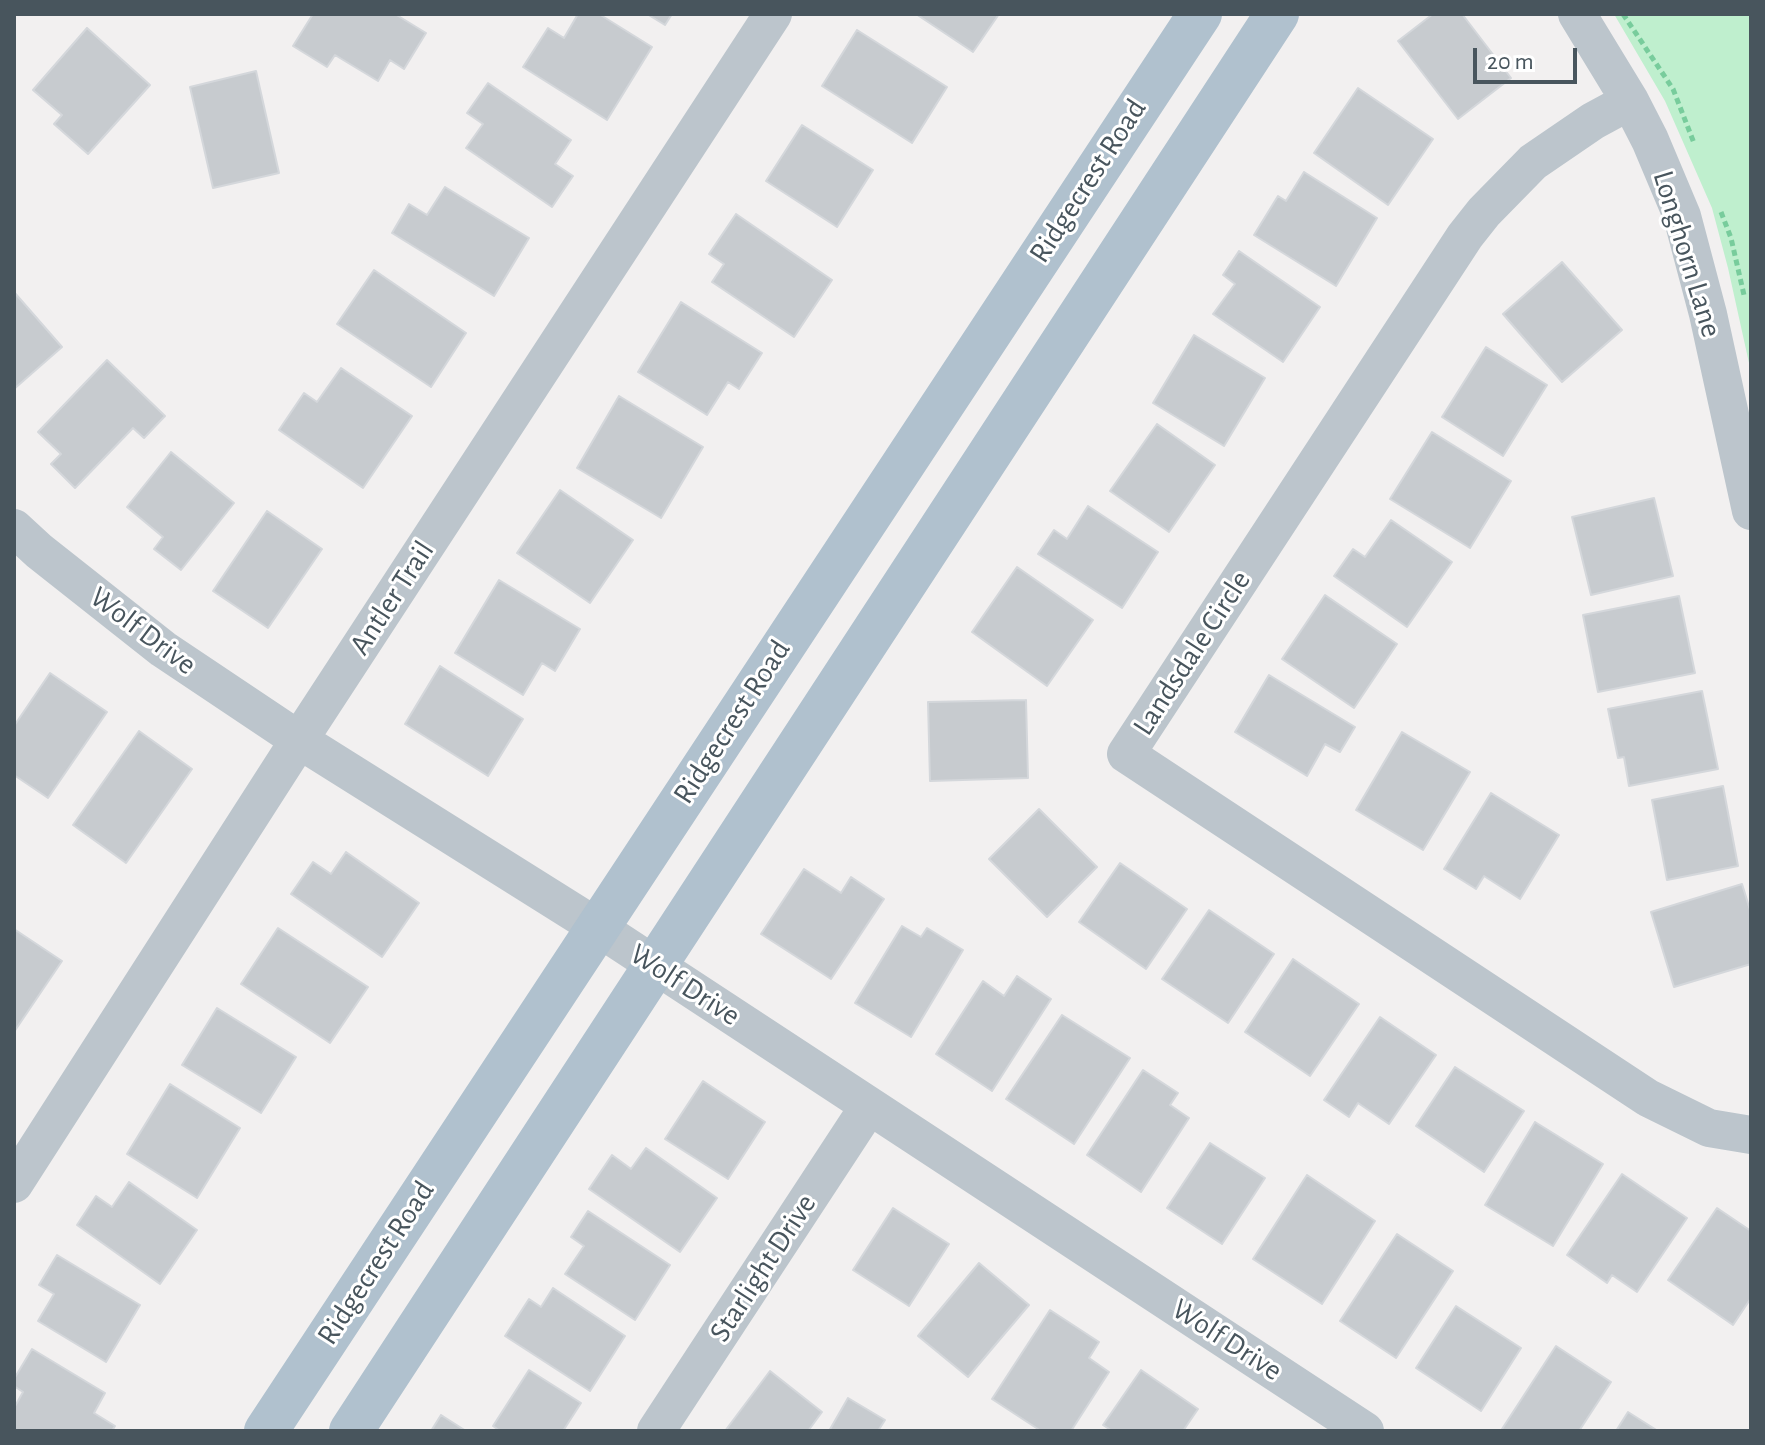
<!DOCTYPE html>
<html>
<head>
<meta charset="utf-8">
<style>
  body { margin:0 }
  #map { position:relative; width:1765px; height:1445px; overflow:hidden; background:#f2f0f0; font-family:"Alegreya Sans",sans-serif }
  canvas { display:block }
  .frame { position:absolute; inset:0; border:16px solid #48555d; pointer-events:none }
  .scale { position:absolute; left:1473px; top:48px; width:104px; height:36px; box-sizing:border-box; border:4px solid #48555d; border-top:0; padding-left:10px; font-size:24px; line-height:28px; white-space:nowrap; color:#48555d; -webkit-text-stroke:6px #fff; paint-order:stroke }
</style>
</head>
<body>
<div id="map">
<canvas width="1765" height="1445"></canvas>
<div class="frame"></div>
<div class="scale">20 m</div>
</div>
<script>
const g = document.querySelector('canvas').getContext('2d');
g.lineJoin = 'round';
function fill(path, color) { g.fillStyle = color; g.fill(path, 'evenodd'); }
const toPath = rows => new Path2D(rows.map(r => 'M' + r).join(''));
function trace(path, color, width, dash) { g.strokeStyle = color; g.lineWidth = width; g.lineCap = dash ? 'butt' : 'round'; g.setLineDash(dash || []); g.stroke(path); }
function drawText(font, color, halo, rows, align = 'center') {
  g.font = font + ' "Alegreya Sans",sans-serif'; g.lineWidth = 6; g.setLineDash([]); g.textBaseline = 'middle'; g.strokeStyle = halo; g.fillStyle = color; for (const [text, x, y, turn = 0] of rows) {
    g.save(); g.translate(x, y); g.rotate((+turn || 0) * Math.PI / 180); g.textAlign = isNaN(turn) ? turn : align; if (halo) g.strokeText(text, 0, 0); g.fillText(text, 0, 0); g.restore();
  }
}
fill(toPath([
  [1614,14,1751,14,1751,372,1728,268,1712,208,1665,101]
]), '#bfefce');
const building = toPath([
  [313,14,395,14,426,33,404,69,390,60,378,81,335,55,327,67,293,46,313,14],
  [578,14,599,14,652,47,607,120,523,67,548,28,564,38,578,14],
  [647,14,672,14,665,25,647,14],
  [916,14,999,14,973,52,916,14],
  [1433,14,1462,14,1511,78,1458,119,1398,41,1433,14],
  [87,28,150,85,88,154,54,124,62,115,33,90,87,28],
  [857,30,947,87,912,143,822,86,857,30],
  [256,71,279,173,213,188,190,87,256,71],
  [488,83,571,140,555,164,573,176,552,207,466,148,483,124,467,113,488,83],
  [1358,88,1433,139,1388,205,1314,153,1358,88],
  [802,125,873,170,837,227,766,181,802,125],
  [1304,172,1377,218,1336,286,1254,235,1278,196,1286,201,1304,172],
  [445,187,529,238,494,296,392,233,409,204,427,215,445,187],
  [736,214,832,280,794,337,712,282,724,264,709,254,736,214],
  [1239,251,1320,307,1283,362,1213,314,1235,284,1223,275,1239,251],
  [1562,262,1622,330,1562,382,1503,314,1562,262],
  [374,270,466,333,431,387,337,324,374,270],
  [14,292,62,347,14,389,14,292],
  [681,302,762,353,739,389,728,382,707,415,638,372,681,302],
  [1194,335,1265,378,1224,446,1153,403,1194,335],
  [1486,347,1547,385,1503,456,1442,417,1486,347],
  [107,360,165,416,144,438,133,428,75,488,51,464,61,454,38,432,107,360],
  [341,368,412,416,363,488,279,430,304,393,317,402,341,368],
  [619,396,703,447,661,518,577,468,619,396],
  [1157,424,1215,465,1169,532,1110,491,1157,424],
  [1432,432,1511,481,1470,548,1390,499,1432,432],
  [171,452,234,503,181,570,154,549,163,537,127,507,171,452],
  [560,490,633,540,590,603,517,553,560,490],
  [1654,498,1673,576,1591,595,1572,517,1654,498],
  [1088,506,1158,552,1122,608,1038,554,1054,530,1067,539,1088,506],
  [267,511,322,549,268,628,213,591,267,511],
  [1391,520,1452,562,1407,627,1334,576,1353,549,1365,557,1391,520],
  [1017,567,1093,620,1047,686,972,632,1017,567],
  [499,580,580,629,555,671,542,663,523,695,455,653,499,580],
  [1325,595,1397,644,1354,708,1282,659,1325,595],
  [1679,596,1695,673,1598,692,1583,615,1679,596],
  [440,666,523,719,488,776,405,724,440,666],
  [50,673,107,712,48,798,14,775,14,726,50,673],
  [1269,675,1355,727,1340,752,1325,744,1307,776,1235,732,1269,675],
  [1702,691,1718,769,1629,786,1624,757,1618,758,1608,709,1702,691],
  [1026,700,1028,778,930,781,928,702,1026,700],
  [139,731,192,769,126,863,73,825,139,731],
  [1402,732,1470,772,1423,850,1356,810,1402,732],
  [1723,786,1738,866,1667,880,1652,800,1723,786],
  [1491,793,1559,835,1520,899,1484,876,1476,889,1444,869,1491,793],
  [1039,809,1097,867,1047,917,989,859,1039,809],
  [346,852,419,903,382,957,291,894,313,862,331,874,346,852],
  [1120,863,1187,909,1146,969,1079,922,1120,863],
  [804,869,841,893,851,877,884,899,831,979,761,934,804,869],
  [1742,884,1751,913,1751,964,1674,987,1651,912,1742,884],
  [1209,910,1274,954,1228,1023,1162,979,1209,910],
  [902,926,921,937,927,928,963,950,911,1037,855,1003,902,926],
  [278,928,368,987,330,1043,241,984,278,928],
  [14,929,62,961,14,1032,14,929],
  [1293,959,1359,1004,1310,1076,1245,1032,1293,959],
  [1017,976,1051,999,992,1091,936,1054,983,981,1004,996,1017,976],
  [217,1008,296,1057,261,1113,182,1065,217,1008],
  [1062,1015,1130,1058,1074,1144,1006,1099,1062,1015],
  [1380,1017,1436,1055,1389,1124,1358,1103,1349,1117,1324,1100,1380,1017],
  [1455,1067,1524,1111,1484,1172,1416,1126,1455,1067],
  [1143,1070,1178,1093,1170,1105,1189,1118,1141,1192,1087,1155,1143,1070],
  [703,1081,765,1122,728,1179,665,1139,703,1081],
  [170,1084,240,1128,197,1198,127,1154,170,1084],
  [1535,1122,1603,1164,1553,1246,1485,1205,1535,1122],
  [1210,1143,1265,1178,1222,1244,1167,1208,1210,1143],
  [646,1148,717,1198,680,1252,589,1189,612,1155,631,1169,646,1148],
  [1622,1174,1687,1218,1637,1292,1612,1275,1607,1283,1567,1255,1622,1174],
  [1307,1175,1375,1221,1322,1304,1253,1259,1307,1175],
  [129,1182,197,1230,160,1284,77,1225,96,1196,112,1207,129,1182],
  [893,1208,949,1244,909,1306,853,1270,893,1208],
  [1717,1208,1751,1231,1751,1298,1733,1325,1668,1280,1717,1208],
  [588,1211,670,1265,635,1320,565,1274,584,1246,571,1237,588,1211],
  [1397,1234,1453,1271,1396,1358,1340,1321,1397,1234],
  [57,1255,140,1305,106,1362,38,1321,54,1294,39,1285,57,1255],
  [979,1263,1029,1305,968,1377,918,1336,979,1263],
  [553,1288,625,1336,590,1391,505,1336,529,1299,541,1307,553,1288],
  [1456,1306,1521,1348,1481,1411,1416,1368,1456,1306],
  [1050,1310,1099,1342,1089,1358,1109,1372,1071,1431,1041,1431,992,1399,1050,1310],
  [1556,1346,1611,1382,1579,1431,1505,1431,1502,1429,1556,1346],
  [32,1349,105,1393,94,1413,115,1426,112,1431,14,1431,14,1408,23,1392,14,1386,14,1379,32,1349],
  [529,1370,581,1403,563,1431,500,1431,493,1426,529,1370],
  [1141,1370,1198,1409,1183,1431,1112,1431,1103,1425,1141,1370],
  [770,1371,822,1412,808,1431,725,1431,770,1371],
  [848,1398,885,1420,878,1431,829,1431,848,1398],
  [1628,1412,1658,1431,1616,1431,1628,1412],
  [441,1415,466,1431,431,1431,441,1415]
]);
fill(building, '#c7cbcf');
trace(building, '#d4d7db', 2);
trace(toPath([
  [1623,14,1673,89,1694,143],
  [1721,212,1731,238,1744,295]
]), '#78cc9c', 5, [6, 4]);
trace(toPath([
  [1577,14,1630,101,1650,140,1682,216,1708,314,1751,511],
  [1630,101,1593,121,1533,162,1484,212,1465,236,1126,754,1648,1098,1709,1128,1751,1135],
  [14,528,39,551,163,649,299,740,597,927,1365,1431],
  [14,1184,299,740,773,14],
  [656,1431,869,1106]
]), '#bcc5cc', 38);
trace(toPath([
  [266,1431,1200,14],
  [351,1431,1277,14]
]), '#b0c1ce', 44);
drawText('30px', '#48555d', '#fff', [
  ["Ridgecrest Road",1088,181,-57],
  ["Longhorn Lane",1687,254,73],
  ["Antler Trail",392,598,-57],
  ["Wolf Drive",143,631,37],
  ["Landsdale Circle",1192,653,-57],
  ["Ridgecrest Road",732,722,-57],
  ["Wolf Drive",685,985,33],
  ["Ridgecrest Road",376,1263,-57],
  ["Starlight Drive",763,1268,-57],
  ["Wolf Drive",1227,1340,33]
]);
</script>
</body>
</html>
